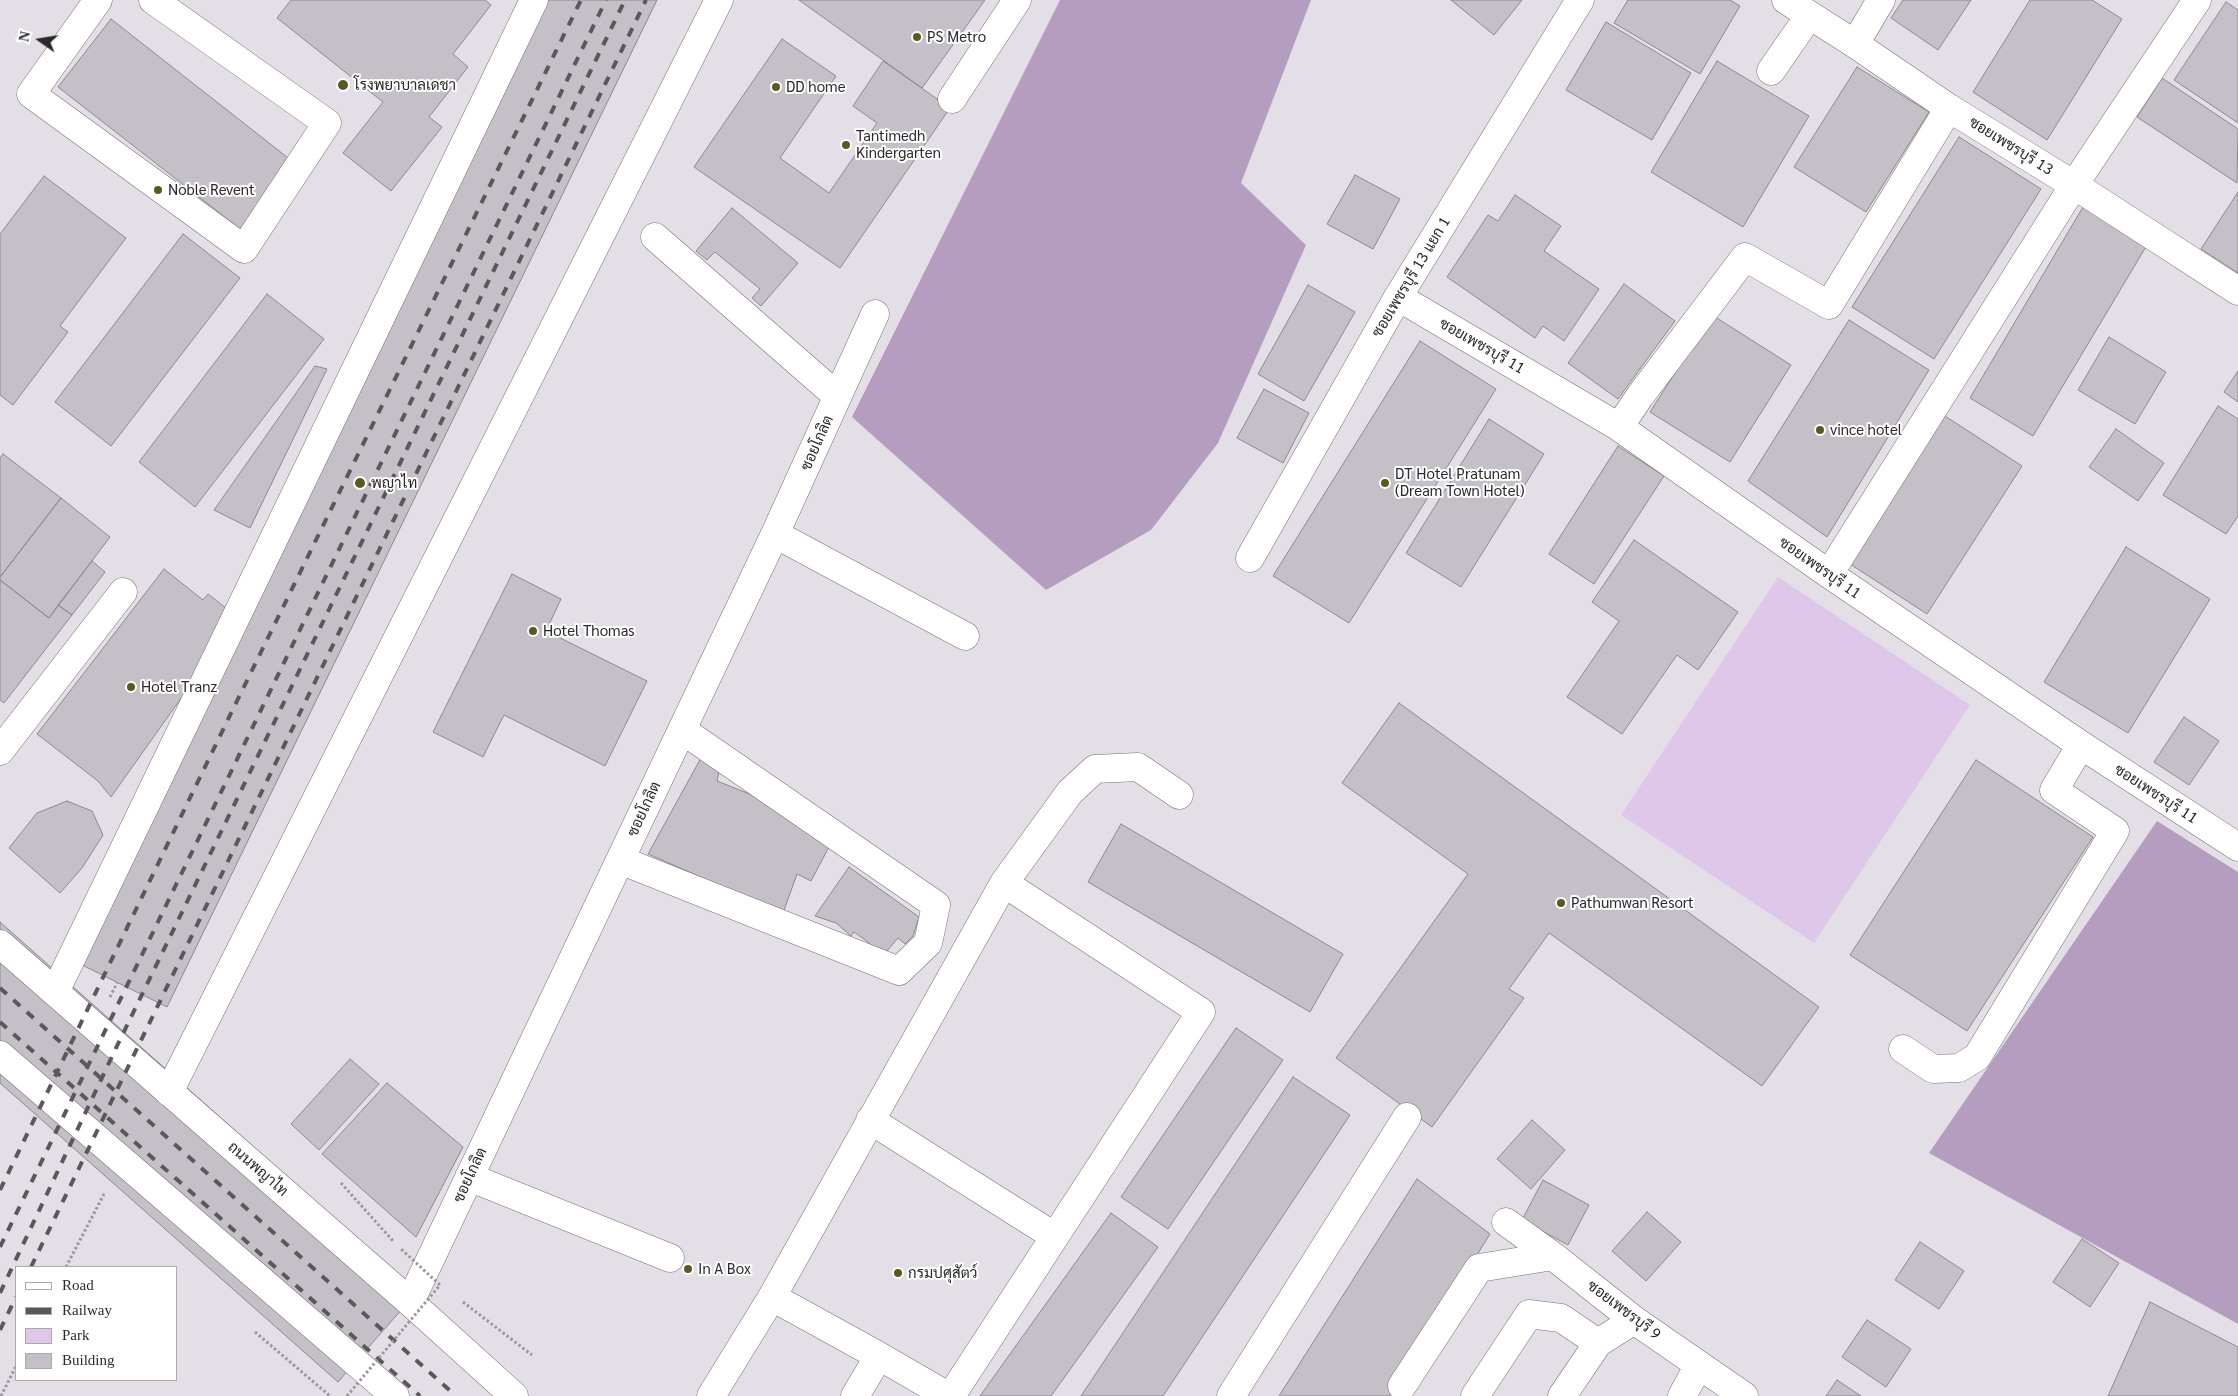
<!DOCTYPE html>
<html>
<head>
<meta charset="utf-8">
<style>
  body { margin:0 }
  #map { position:relative; width:2238px; height:1396px; overflow:hidden; background:#e4dfe7; font-family:Georgia,serif }
  canvas { display:block }
  .legend { position:absolute; left:15px; top:1266px; width:162px; height:115px; box-sizing:border-box; background:#fff; border:1px solid #aaa9ab; margin:0; padding:6px 9px; list-style:none; font-size:15px; color:#2b292c }
  .legend li { display:flex; align-items:center; gap:10px; height:25px }
  .legend b { width:25px; border:1px solid #aaa9ab }
  .north { position:absolute; left:15px; top:15px; width:50px; height:50px; -webkit-text-stroke:4px #fff; paint-order:stroke; rotate:283deg; font-size:14px; font-weight:700; line-height:20px; text-align:center; color:#2b292c }
  .north::after { content:''; display:block; margin:auto; width:18px; height:22px; background:#2b292c; clip-path:polygon(50% 0,100% 100%,50% 72%,0 100%) }
</style>
</head>
<body>
<div id="map">
<canvas width="2238" height="1396"></canvas>
<ul class="legend">
<li><b style="height:6px;background:#fff"></b>Road</li>
<li><b style="height:6px;background:#5b585c"></b>Railway</li>
<li><b style="height:14px;background:#dfc7ea"></b>Park</li>
<li><b style="height:14px;background:#c5c0c8"></b>Building</li>
</ul>
<div class="north">N</div>
</div>
<script>
const g = document.querySelector('canvas').getContext('2d');
g.lineJoin = 'round';
function fill(path, color) { g.fillStyle = color; g.fill(path, 'evenodd'); }
const toPath = rows => new Path2D(rows.map(r => 'M' + r).join(''));
function trace(path, color, width, dash) { g.strokeStyle = color; g.lineWidth = width; g.lineCap = dash ? 'butt' : 'round'; g.setLineDash(dash || []); g.stroke(path); }
function drawText(font, color, halo, rows, align = 'center') {
  g.font = font + ' Georgia,Sarabun,serif'; g.lineWidth = 4; g.setLineDash([]); g.textBaseline = 'middle'; g.strokeStyle = halo; g.fillStyle = color; for (const [text, x, y, turn = 0] of rows) {
    g.save(); g.translate(x, y); g.rotate((+turn || 0) * Math.PI / 180); g.textAlign = isNaN(turn) ? turn : align; if (halo) g.strokeText(text, 0, 0); g.fillText(text, 0, 0); g.restore();
  }
}
fill(toPath([
  [1778,577,1970,705,1814,943,1621,815]
]), '#dfc7ea');
fill(toPath([
  [1060,0,1311,0,1241,183,1306,245,1218,443,1151,530,1046,590,852,417],
  [2157,821,2238,872,2238,1324,1929,1153]
]), '#b59dbf');
const building = toPath([
  [291,0,485,0,491,5,453,54,468,67,429,117,442,127,391,191,343,153,383,102,277,18,291,0],
  [542,0,657,0,167,1007,74,961,542,0],
  [799,0,985,0,922,88,799,0],
  [1451,0,1522,0,1494,35,1451,0],
  [1628,0,1730,0,1740,6,1700,74,1614,23,1628,0],
  [1903,0,1971,0,1938,50,1891,18,1903,0],
  [2030,0,2092,0,2122,19,2047,140,1973,92,2030,0],
  [2226,2,2238,10,2238,123,2174,80,2226,2],
  [111,19,292,161,240,229,58,87,111,19],
  [1606,22,1691,73,1652,140,1566,90,1606,22],
  [782,39,836,76,780,158,829,193,877,123,853,106,883,61,950,108,840,268,694,167,782,39],
  [1717,61,1809,116,1743,227,1651,172,1717,61],
  [1857,67,1929,112,1866,212,1794,167,1857,67],
  [2162,78,2238,129,2237,183,2137,117,2162,78],
  [1959,137,2041,189,1934,359,1852,307,1959,137],
  [1355,175,1400,199,1373,249,1327,224,1355,175],
  [44,176,126,238,60,326,68,332,13,405,0,395,0,234,44,176],
  [2238,192,2238,273,2201,249,2238,192],
  [1515,195,1561,226,1544,251,1599,289,1564,341,1543,326,1535,338,1447,277,1488,215,1498,221,1515,195],
  [2083,207,2147,245,2033,436,1970,398,2083,207],
  [732,208,798,263,761,306,752,298,760,289,715,252,707,260,696,251,732,208],
  [183,234,240,278,111,446,55,402,183,234],
  [1624,284,1675,321,1618,399,1568,363,1624,284],
  [1308,285,1355,312,1304,401,1258,374,1308,285],
  [267,294,324,339,195,507,139,462,267,294],
  [1712,315,1791,365,1730,462,1650,412,1712,315],
  [1849,320,1929,370,1827,537,1748,481,1849,320],
  [2109,337,2166,372,2135,424,2078,390,2109,337],
  [1420,341,1496,389,1349,623,1273,576,1420,341],
  [315,366,327,369,250,528,214,510,315,366],
  [2238,371,2238,402,2224,392,2238,371],
  [1264,389,1309,413,1283,463,1237,438,1264,389],
  [2218,406,2238,419,2238,516,2226,534,2163,495,2218,406],
  [1945,416,2022,466,1927,614,1850,564,1945,416],
  [1489,419,1544,454,1461,587,1406,553,1489,419],
  [2116,429,2164,463,2138,501,2089,467,2116,429],
  [1618,446,1664,476,1594,584,1549,554,1618,446],
  [3,454,61,498,0,577,0,458,3,454],
  [61,498,110,537,49,618,0,580,0,577,61,498],
  [1634,540,1738,612,1698,670,1677,655,1622,734,1567,697,1619,621,1592,602,1634,540],
  [2126,547,2210,599,2128,733,2044,682,2126,547],
  [92,561,105,572,72,615,58,605,92,561],
  [164,569,203,600,208,594,231,612,223,639,111,797,98,781,37,734,164,569],
  [512,574,561,599,546,631,647,681,605,766,504,715,483,757,433,732,512,574],
  [0,580,49,618,58,605,72,615,4,703,0,700,0,580],
  [1399,703,1819,1007,1762,1086,1549,933,1509,989,1524,998,1432,1127,1336,1058,1468,874,1342,783,1399,703],
  [2184,717,2219,741,2189,785,2154,762,2184,717],
  [701,758,719,771,717,781,752,795,830,845,811,881,797,874,783,913,648,854,701,758],
  [1976,760,2093,837,1967,1031,1850,955,1976,760],
  [67,801,92,811,103,835,82,868,60,893,9,848,37,813,67,801],
  [1121,824,1343,954,1310,1012,1088,882,1121,824],
  [849,867,919,917,913,936,905,944,898,938,881,958,868,942,854,932,851,936,836,923,815,916,849,867],
  [0,922,417,1292,338,1382,0,1083,0,922],
  [1236,1028,1283,1060,1168,1229,1121,1197,1236,1028],
  [350,1059,379,1084,319,1150,291,1124,350,1059],
  [1293,1077,1350,1115,1163,1396,1081,1396,1293,1077],
  [387,1083,463,1147,416,1237,322,1154,387,1083],
  [1532,1120,1565,1150,1531,1189,1497,1159,1532,1120],
  [1417,1179,1490,1234,1389,1396,1279,1396,1417,1179],
  [1543,1180,1589,1205,1568,1245,1522,1220,1543,1180],
  [1647,1212,1681,1242,1646,1281,1612,1251,1647,1212],
  [1111,1213,1158,1247,1051,1396,980,1396,1111,1213],
  [2082,1239,2119,1263,2090,1307,2053,1282,2082,1239],
  [1920,1242,1964,1271,1939,1309,1895,1280,1920,1242],
  [2150,1302,2238,1347,2238,1396,2108,1396,2150,1302],
  [1867,1320,1911,1349,1886,1387,1842,1357,1867,1320],
  [1837,1380,1861,1396,1826,1396,1837,1380]
]);
fill(building, '#c5c0c8');
trace(building, '#8d888f', 1);
const minor = toPath([
  [98,0,31,94,244,249,327,123,153,0],
  [1786,0,1855,44,1949,108,2074,185,2238,291],
  [1855,44,1881,0],
  [1771,71,1809,16],
  [952,99,1017,0],
  [655,237,837,396],
  [1398,297,1619,427,1829,574,2081,745,2238,847],
  [1619,427,1640,396,1745,257,1829,305,1949,108],
  [775,534,965,636],
  [1250,558,1398,297,1580,0],
  [1829,574,2074,185,2197,0],
  [0,751,123,592],
  [620,860,899,971,928,943,936,905,682,730],
  [55,992,534,0],
  [1903,1049,1933,1069,1959,1068,1977,1057,2115,831,2054,790,2081,745],
  [169,1092,719,0],
  [870,1120,1054,1236],
  [469,1177,670,1258],
  [1506,1222,1553,1256,1634,1320,1744,1396],
  [772,1297,879,1356],
  [410,1302,775,534,875,314],
  [1402,1386,1479,1268,1553,1256],
  [711,1396,772,1297,1004,883,1070,792,1095,769,1138,767,1179,795],
  [855,1396,879,1356,948,1396],
  [951,1396,1201,1012,1004,883],
  [1231,1396,1407,1117],
  [1475,1396,1529,1314,1561,1318,1598,1343],
  [1562,1396,1598,1343,1634,1320],
  [1682,1396,1699,1365]
]);
const major = toPath([
  [0,944,410,1302,514,1396],
  [0,1055,395,1396]
]);
trace(minor, '#757077', 29);
trace(major, '#757077', 29);
trace(toPath([
  [110,997,117,983],
  [341,1183,394,1242],
  [66,1267,104,1194],
  [463,1302,532,1355],
  [255,1332,330,1396],
  [1,1396,16,1366]
]), '#9b979d', 3, [2.5, 2.5]);
trace(minor, '#fff', 28);
trace(major, '#fff', 28);
trace(toPath([
  [0,988,456,1396],
  [0,1022,420,1396],
  [0,1190,235,705,581,0],
  [0,1247,606,0],
  [31,1267,646,0],
  [0,1293,117,1046,625,0],
  [0,1330,16,1297]
]), '#5b585c', 4, [9, 9]);
trace(toPath([
  [347,1396,440,1285,400,1248]
]), '#9b979d', 3, [2.5, 2.5]);
for (const [x, y, r, color] of [
  [917,37,5,"#5b5825"],
  [343,85,6,"#5b5825"],
  [776,87,5,"#5b5825"],
  [846,145,5,"#5b5825"],
  [158,190,5,"#5b5825"],
  [1820,430,5,"#5b5825"],
  [360,483,6,"#5b5825"],
  [1385,483,5,"#5b5825"],
  [533,631,5,"#5b5825"],
  [131,687,5,"#5b5825"],
  [1561,903,5,"#5b5825"],
  [688,1269,5,"#5b5825"],
  [898,1273,5,"#5b5825"]
]) { const dot = new Path2D(); dot.arc(x, y, r, 0, 2 * Math.PI); g.fillStyle = color; g.fill(dot); trace(dot, '#fff', 2); }
drawText('15px', '#2b292c', '#fff', [
  ["PS Metro",927,37],
  ["โรงพยาบาลเดชา",354,85],
  ["DD home",786,87],
  ["Tantimedh",856,136],
  ["Kindergarten",856,153],
  ["Noble Revent",168,190],
  ["vince hotel",1830,430],
  ["DT Hotel Pratunam",1395,474],
  ["(Dream Town Hotel)",1395,491],
  ["พญาไท",371,483],
  ["Hotel Thomas",543,631],
  ["Hotel Tranz",141,687],
  ["Pathumwan Resort",1571,903],
  ["In A Box",698,1269],
  ["กรมปศุสัตว์",908,1273]
], 'left');
drawText('15px', '#2b292c', '#fff', [
  ["ซอยเพชรบุรี 13",2011,146,32],
  ["ซอยเพชรบุรี 13 แยก 1",1411,277,-59],
  ["ซอยเพชรบุรี 11",1482,346,30],
  ["ซอยโกลิต",817,443,-66],
  ["ซอยเพชรบุรี 11",1820,568,35],
  ["ซอยเพชรบุรี 11",2156,794,33],
  ["ซอยโกลิต",644,809,-65],
  ["ถนนพญาไท",258,1169,41],
  ["ซอยโกลิต",470,1175,-65],
  ["ซอยเพชรบุรี 9",1624,1310,37]
]);
</script>
</body>
</html>
